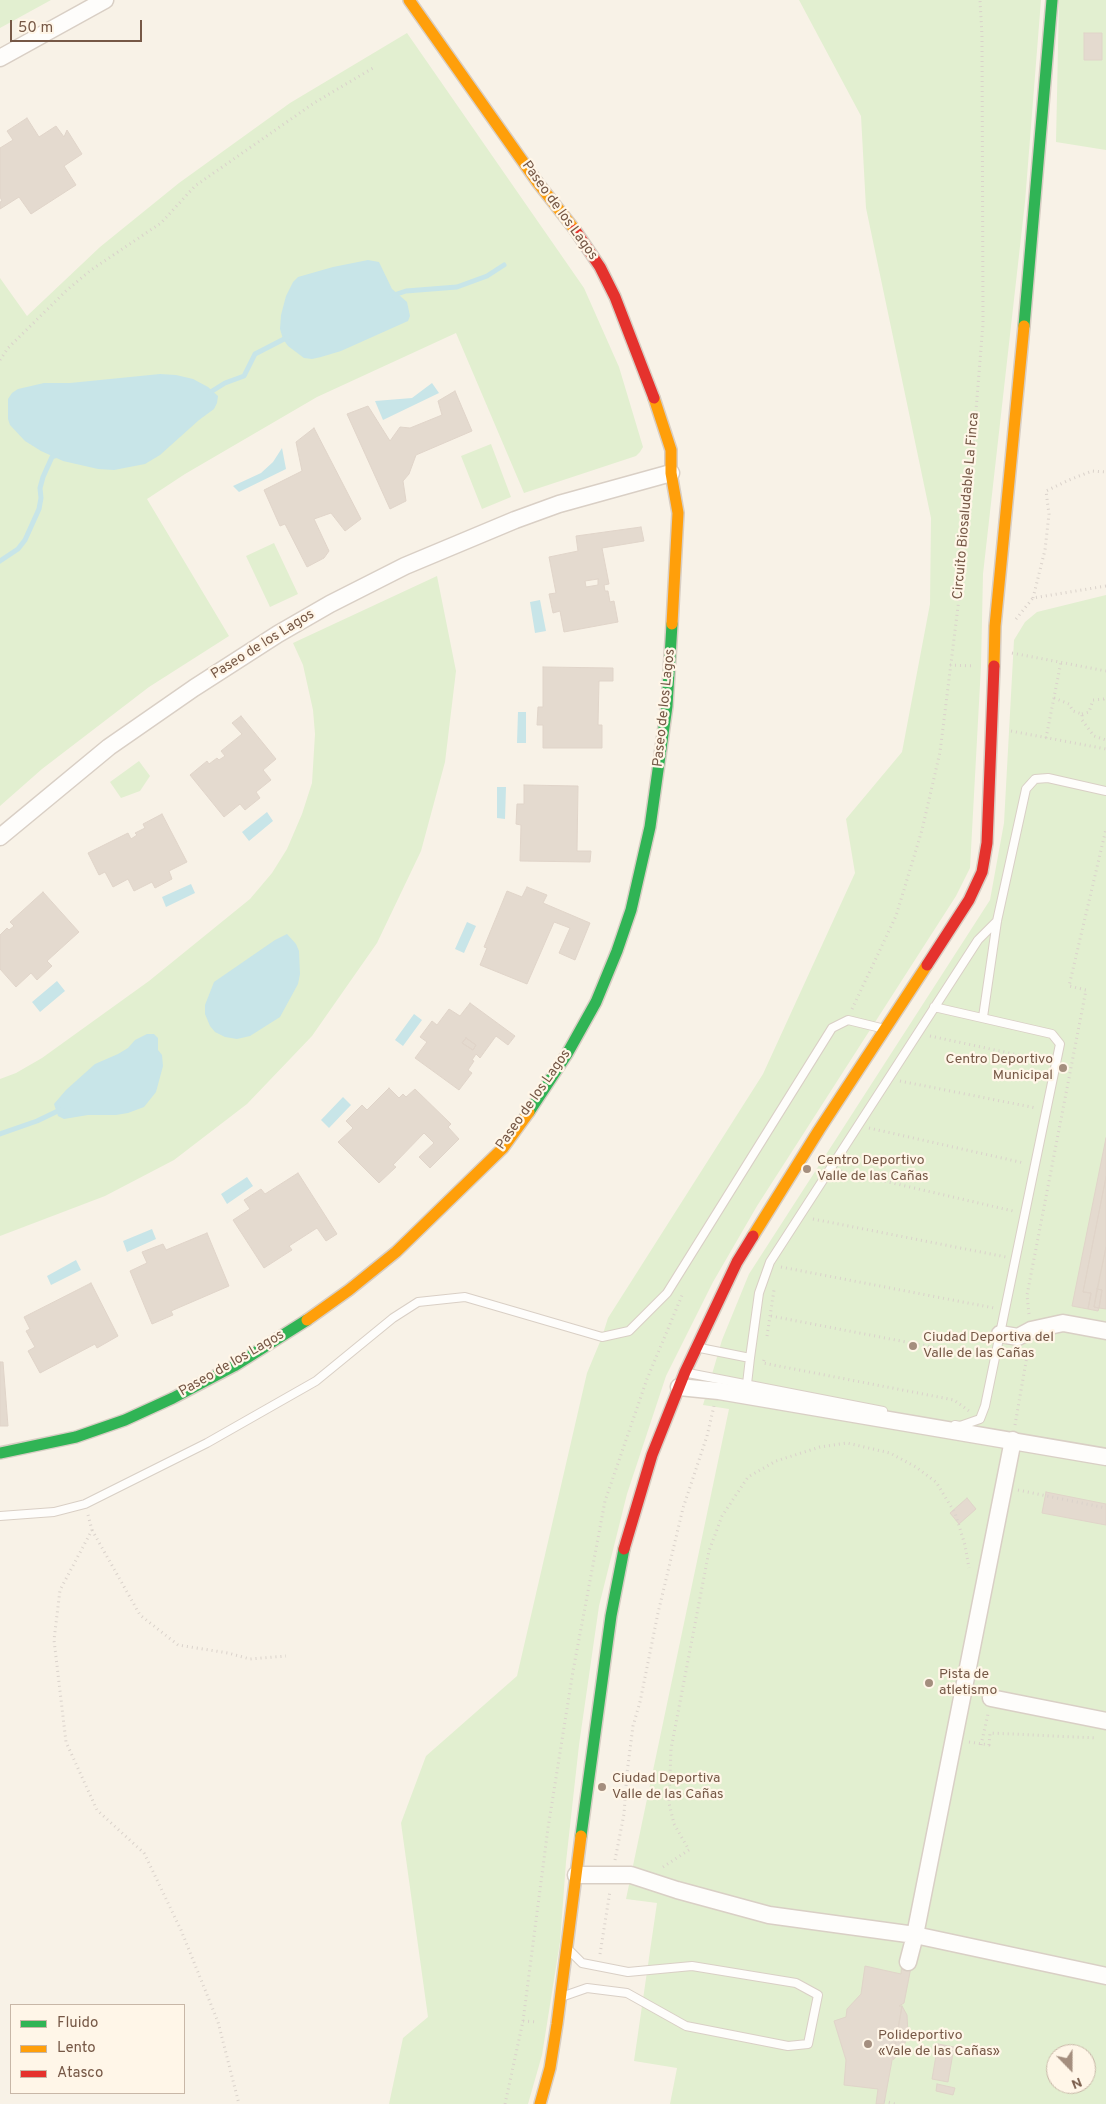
<!DOCTYPE html>
<html>
<head>
<meta charset="utf-8">
<style>
  body { margin:0 }
  #map { position:relative; width:1106px; height:2104px; overflow:hidden; background:#f8f2e7; font-family:Overpass,sans-serif }
  canvas { display:block }
  .legend { position:absolute; left:10px; top:2004px; width:175px; height:90px; box-sizing:border-box; background:#fff6e8; border:1px solid #c8b7a7; margin:0; padding:6px 9px; list-style:none; font-size:15px; color:#765846 }
  .legend li { display:flex; align-items:center; gap:10px; height:25px }
  .legend b { width:25px; border:1px solid #c8b7a7 }
  .north { position:absolute; left:1046px; top:2044px; width:50px; height:50px; box-sizing:border-box; background:#fff6e8; border:1px solid #c8b7a7; border-radius:50%; rotate:158deg; font-size:14px; font-weight:700; line-height:20px; text-align:center; color:#765846 }
  .north::after { content:''; display:block; margin:auto; width:18px; height:22px; background:#a48e7e; clip-path:polygon(50% 0,100% 100%,50% 72%,0 100%) }
  .scale { position:absolute; left:10px; top:20px; width:132px; height:22px; box-sizing:border-box; border:2px solid #765846; border-top:0; padding-left:6px; font-size:15px; line-height:18px; white-space:nowrap; color:#765846; -webkit-text-stroke:4px #fff6e8; paint-order:stroke }
</style>
</head>
<body>
<div id="map">
<canvas width="1106" height="2104"></canvas>
<ul class="legend">
<li><b style="height:6px;background:#30b455"></b>Fluido</li>
<li><b style="height:6px;background:#ff9f0a"></b>Lento</li>
<li><b style="height:6px;background:#e5322d"></b>Atasco</li>
</ul>
<div class="north">N</div>
<div class="scale">50 m</div>
</div>
<script>
const g = document.querySelector('canvas').getContext('2d');
g.lineJoin = 'round';
function fill(path, color) { g.fillStyle = color; g.fill(path, 'evenodd'); }
const toPath = rows => new Path2D(rows.map(r => 'M' + r).join(''));
function trace(path, color, width, dash) { g.strokeStyle = color; g.lineWidth = width; g.lineCap = dash ? 'butt' : 'round'; g.setLineDash(dash || []); g.stroke(path); }
function drawText(font, color, halo, rows, align = 'center') {
  g.font = font + ' Overpass,sans-serif'; g.lineWidth = 4.5; g.setLineDash([]); g.textBaseline = 'middle'; g.strokeStyle = halo; g.fillStyle = color; for (const [text, x, y, turn = 0] of rows) {
    g.save(); g.translate(x, y); g.rotate((+turn || 0) * Math.PI / 180); g.textAlign = isNaN(turn) ? turn : align; if (halo) g.strokeText(text, 0, 0); g.fillText(text, 0, 0); g.restore();
  }
}
fill(toPath([
  [0,0,51,0,0,28],
  [799,0,1041,0,1025,202,983,574,981,666,970,868,956,896,757,1206,713,1282,666,1376,627,1494,599,1606,579,1745,566,1862,560,1942,542,2055,528,2104,389,2104,403,2038,428,2017,401,1823,426,1756,517,1676,587,1373,602,1337,608,1318,763,1074,855,873,846,819,902,752,930,604,931,518,866,208,861,116],
  [1059,0,1106,0,1106,150,1056,142],
  [407,33,584,288,619,367,643,447,640,452,636,456,524,493,456,333,317,397,185,474,147,499,229,636,149,687,42,769,0,806,0,278,27,316,100,247,179,183,290,103],
  [491,444,511,497,482,509,461,456],
  [274,543,298,594,270,607,246,556],
  [437,576,456,671,445,762,421,851,377,943,312,1036,247,1104,174,1160,105,1196,0,1236,0,1079,16,1073,42,1058,149,981,250,899,272,873,287,849,302,814,312,783,315,734,313,710,303,665,293,643],
  [1106,595,1106,2104,670,2104,677,2068,634,2061,657,1903,626,1899,729,1409,703,1405,722,1340,749,1274,990,900,1004,823,1014,640,1025,622,1037,612],
  [1056,2054,1086,2054,1086,2084,1056,2084],
  [139,761,150,776,140,791,121,798,110,782]
]), '#e2efd0');
fill(toPath([
  [368,260,379,262,392,289,407,302,410,316,408,321,341,351,321,357,312,359,304,358,288,346,283,339,280,329,281,315,286,296,293,282,298,277,333,267],
  [160,374,176,375,193,379,208,387,218,396,217,403,214,409,199,420,160,455,145,464,114,470,98,469,63,461,41,451,25,441,10,425,8,419,8,399,12,393,18,389,44,383,70,383],
  [432,383,439,393,383,420,375,401,412,398],
  [282,448,286,469,239,492,233,486,261,473,273,462],
  [540,600,546,631,535,633,530,602],
  [518,712,526,712,526,743,517,743],
  [497,787,506,787,505,819,497,818],
  [267,812,273,821,249,841,242,832],
  [191,884,195,893,166,907,162,897],
  [467,922,476,926,464,953,455,949],
  [287,934,296,944,299,951,300,974,298,984,280,1017,250,1036,237,1039,225,1037,215,1032,210,1026,205,1014,205,1005,214,982,275,940],
  [57,981,65,991,40,1012,32,1002],
  [414,1014,422,1020,403,1046,395,1040],
  [147,1034,154,1034,158,1038,158,1050,162,1055,163,1066,156,1092,144,1107,128,1113,116,1115,88,1115,64,1119,58,1116,54,1104,66,1090,95,1064,118,1054,128,1048,135,1040],
  [343,1097,351,1105,329,1128,321,1120],
  [247,1177,253,1186,227,1204,221,1194],
  [152,1229,156,1239,127,1252,123,1241],
  [76,1260,81,1270,51,1285,47,1276]
]), '#c8e5e8');
trace(toPath([
  [391,296,406,291,457,287,487,276,504,265],
  [209,393,225,383,244,376,255,354,288,337],
  [0,561,18,549,25,540,39,509,41,498,40,488,43,477,52,457,58,455],
  [0,1134,37,1121,62,1109]
]), '#c8e5e8', 5);
const building = toPath([
  [1084,33,1102,33,1102,60,1084,60,1084,33],
  [27,118,39,137,56,126,64,137,67,130,82,154,64,166,76,185,31,214,19,197,0,209,0,202,2,201,0,197,0,148,13,140,7,131,27,118],
  [455,391,472,431,416,455,409,474,403,481,406,501,390,509,347,414,368,406,390,441,400,427,410,428,442,415,438,401,455,391],
  [314,428,361,519,345,531,331,513,314,519,329,551,324,558,307,567,285,524,280,526,264,490,302,471,296,442,314,428],
  [641,527,644,541,602,548,609,584,604,585,605,591,608,591,610,602,614,601,618,622,564,632,560,611,553,613,549,594,556,593,549,557,578,551,576,536,641,527],
  [598,579,598,585,586,587,585,581,598,579],
  [543,667,613,668,613,681,599,681,598,725,602,725,602,748,543,748,543,725,537,725,538,707,543,707,543,667],
  [241,716,276,759,263,770,271,780,256,792,260,798,245,810,240,804,224,817,190,775,207,761,209,764,217,758,219,760,225,756,221,751,242,734,232,723,241,716],
  [524,785,578,786,577,851,591,851,590,862,520,861,521,825,516,824,517,804,524,804,524,785],
  [162,814,187,862,169,871,172,879,155,888,152,882,134,891,128,879,113,887,105,872,99,875,88,853,128,833,131,839,137,835,135,833,145,828,143,824,162,814],
  [527,887,547,895,543,903,590,923,575,960,559,953,570,928,554,922,527,984,480,965,487,948,484,947,507,891,522,897,527,887],
  [43,892,79,932,47,961,52,966,37,980,31,973,16,987,0,969,0,935,7,928,9,930,14,926,10,922,43,892],
  [470,1003,515,1036,508,1045,496,1036,480,1058,476,1054,472,1060,474,1061,468,1070,472,1073,459,1090,415,1058,427,1042,420,1037,432,1021,437,1025,449,1009,460,1016,470,1003],
  [466,1038,476,1045,473,1050,462,1043,466,1038],
  [466,1038,476,1045,473,1050,462,1043,466,1038],
  [389,1088,399,1098,403,1094,406,1097,415,1089,451,1124,448,1127,459,1139,430,1168,419,1157,434,1143,424,1133,393,1165,396,1167,379,1183,338,1142,353,1128,346,1121,362,1105,367,1110,389,1088],
  [1106,1138,1106,1177,1083,1292,1091,1293,1088,1309,1072,1306,1106,1138],
  [298,1173,337,1234,326,1241,317,1228,289,1246,292,1250,264,1268,233,1220,250,1209,244,1200,261,1189,265,1194,298,1173],
  [1106,1177,1106,1247,1094,1307,1099,1308,1098,1311,1088,1309,1091,1293,1083,1292,1106,1177],
  [207,1233,229,1286,171,1311,173,1315,152,1324,130,1271,147,1263,142,1252,163,1244,166,1250,207,1233],
  [1106,1247,1106,1309,1099,1308,1102,1290,1097,1289,1106,1247],
  [91,1283,118,1336,97,1348,95,1344,40,1373,28,1351,35,1347,26,1331,30,1329,24,1317,91,1283],
  [1097,1289,1102,1290,1099,1308,1094,1307,1097,1289],
  [0,1362,3,1362,8,1426,0,1426,0,1362],
  [1046,1492,1106,1504,1106,1525,1042,1513,1046,1492],
  [967,1498,976,1509,959,1524,950,1513,967,1498],
  [902,1961,912,1962,904,2003,899,2006,902,2006,884,2104,876,2104,878,2089,844,2085,846,2060,834,2021,846,2017,847,2009,861,1994,865,1966,901,1974,902,1961],
  [902,2006,907,2015,908,2034,905,2043,898,2055,893,2060,902,2006],
  [938,2044,954,2047,948,2082,932,2079,938,2044],
  [937,2084,955,2088,953,2095,936,2091,937,2084]
]);
fill(building, '#e4dacf');
trace(building, '#e0d4c9', 1);
const lane = toPath([
  [934,1007,1052,1034,1060,1044,985,1406,980,1419,960,1426,955,1425],
  [983,1017,997,921,1026,789,1035,779,1048,778,1106,791],
  [700,1348,750,1358,759,1293,770,1262,978,940,997,921],
  [688,1373,883,1411],
  [747,1384,750,1358],
  [0,1516,54,1512,85,1504,207,1443,316,1381,393,1318,418,1302,465,1297,602,1337,629,1331,667,1293,832,1028,848,1020,885,1029],
  [564,1996,587,1988,627,1993,686,2026,788,2046,808,2044,818,1995,796,1983,692,1966,628,1972,582,1963,570,1951]
]);
const street = toPath([
  [0,58,105,0],
  [0,837,109,747,194,688,278,634,330,604,405,566,515,520,559,504,671,473],
  [1000,1334,1018,1337,1031,1330,1063,1323,1106,1331],
  [679,1387,719,1391,1106,1457],
  [991,1698,1106,1721],
  [576,1875,631,1875,677,1890,769,1915,915,1935,1106,1976],
  [908,1962,915,1935,1013,1440]
]);
const fast = toPath([
  [1024,326,1052,0],
  [529,1112,567,1054,596,1002,617,951,631,910,650,827,667,706,672,624],
  [0,1453,76,1437,125,1420,173,1398,234,1366,307,1320],
  [581,1836,611,1616,624,1549]
]);
const slow = toPath([
  [409,0,538,183,575,230],
  [654,398,671,450,671,473,678,513,672,624],
  [994,666,995,626,1024,326],
  [753,1236,819,1130,927,965],
  [307,1320,349,1290,396,1252,503,1148,529,1112],
  [540,2104,550,2068,557,2024,581,1836]
]);
const jam = toPath([
  [575,230,600,267,615,297,654,398],
  [927,965,969,900,982,872,987,843,994,666],
  [624,1549,652,1455,685,1372,737,1262,753,1236]
]);
trace(lane, '#d9cfc5', 10);
trace(street, '#d9cfc5', 19);
trace(fast, '#d8cec4', 14);
trace(slow, '#d8cec4', 14);
trace(jam, '#d8cec4', 14);
trace(toPath([
  [0,360,8,348,67,290,91,270,161,223,195,186,314,103,373,68],
  [1033,598,1045,550,1049,514,1046,491,1069,480,1092,471,1106,472],
  [1016,619,1033,598,1106,586],
  [1012,653,1106,671],
  [950,665,975,666],
  [1054,698,1069,704,1073,711,1082,714,1082,720,1094,736,1106,740],
  [1082,714,1089,712,1093,700,1104,699,1106,697],
  [1011,731,1106,749],
  [1046,738,1061,662],
  [852,1009,896,916,922,830,940,752,964,558,983,324,982,35,980,0],
  [930,1036,1046,1061],
  [900,1081,1036,1108],
  [869,1128,1024,1163],
  [841,1171,1013,1211],
  [813,1219,1006,1257],
  [781,1267,994,1308],
  [1029,1314,1027,1295,1086,990,1069,986,1106,829],
  [771,1316,984,1357],
  [767,1336,774,1290],
  [764,1360,763,1363,954,1400,969,1411],
  [1015,1425,1028,1350],
  [1018,1490,1106,1508],
  [88,1515,92,1530,60,1590,54,1640,66,1742,97,1810,144,1853,181,1930,218,2022,239,2104],
  [92,1530,140,1615,178,1645,228,1653,250,1659,286,1656],
  [969,1742,989,1745,990,1733,1097,1738],
  [981,1745,988,1714],
  [615,1860,624,1814,627,1773,633,1726,640,1702,658,1613,683,1508,707,1436,714,1406],
  [663,1867,689,1850,674,1824,669,1803,671,1749,709,1551,722,1516,748,1477,776,1461,820,1447,847,1443,890,1453,916,1467,936,1482,955,1513,965,1545,969,1568],
  [600,1954,610,1891],
  [523,2021,548,1828,573,1671,605,1501,647,1379,683,1293],
  [884,2101,895,2104],
  [505,2104,523,2021,538,2022]
]), '#dad2cb', 3, [1, 4]);
trace(lane, '#fefdfb', 8);
trace(street, '#fefdfb', 16);
trace(fast, '#30b455', 11);
trace(slow, '#ff9f0a', 11);
trace(jam, '#e5322d', 11);
for (const [x, y, r, color] of [
  [1063,1068,5,"#a48e7e"],
  [807,1169,5,"#a48e7e"],
  [913,1346,5,"#a48e7e"],
  [929,1683,5,"#a48e7e"],
  [602,1787,5,"#a48e7e"],
  [868,2044,5,"#a48e7e"]
]) { const dot = new Path2D(); dot.arc(x, y, r, 0, 2 * Math.PI); g.fillStyle = color; g.fill(dot); trace(dot, '#fff6e8', 2); }
drawText('14px', '#765846', '#fff6e8', [
  ["Paseo de los Lagos",559,211,54],
  ["Circuito Biosaludable La Finca",967,506,-85],
  ["Paseo de los Lagos",263,645,-32],
  ["Paseo de los Lagos",665,708,-84],
  ["Paseo de los Lagos",534,1100,-55],
  ["Paseo de los Lagos",232,1364,-30]
]);
drawText('14px', '#765846', '#fff6e8', [
  ["Centro Deportivo",1053,1060,"right"],
  ["Municipal",1053,1076,"right"],
  ["Centro Deportivo",817,1161],
  ["Valle de las Cañas",817,1177],
  ["Ciudad Deportiva del",923,1338],
  ["Valle de las Cañas",923,1354],
  ["Pista de",939,1675],
  ["atletismo",939,1691],
  ["Ciudad Deportiva",612,1779],
  ["Valle de las Cañas",612,1795],
  ["Polideportivo",878,2036],
  ["«Vale de las Cañas»",878,2052]
], 'left');
</script>
</body>
</html>
